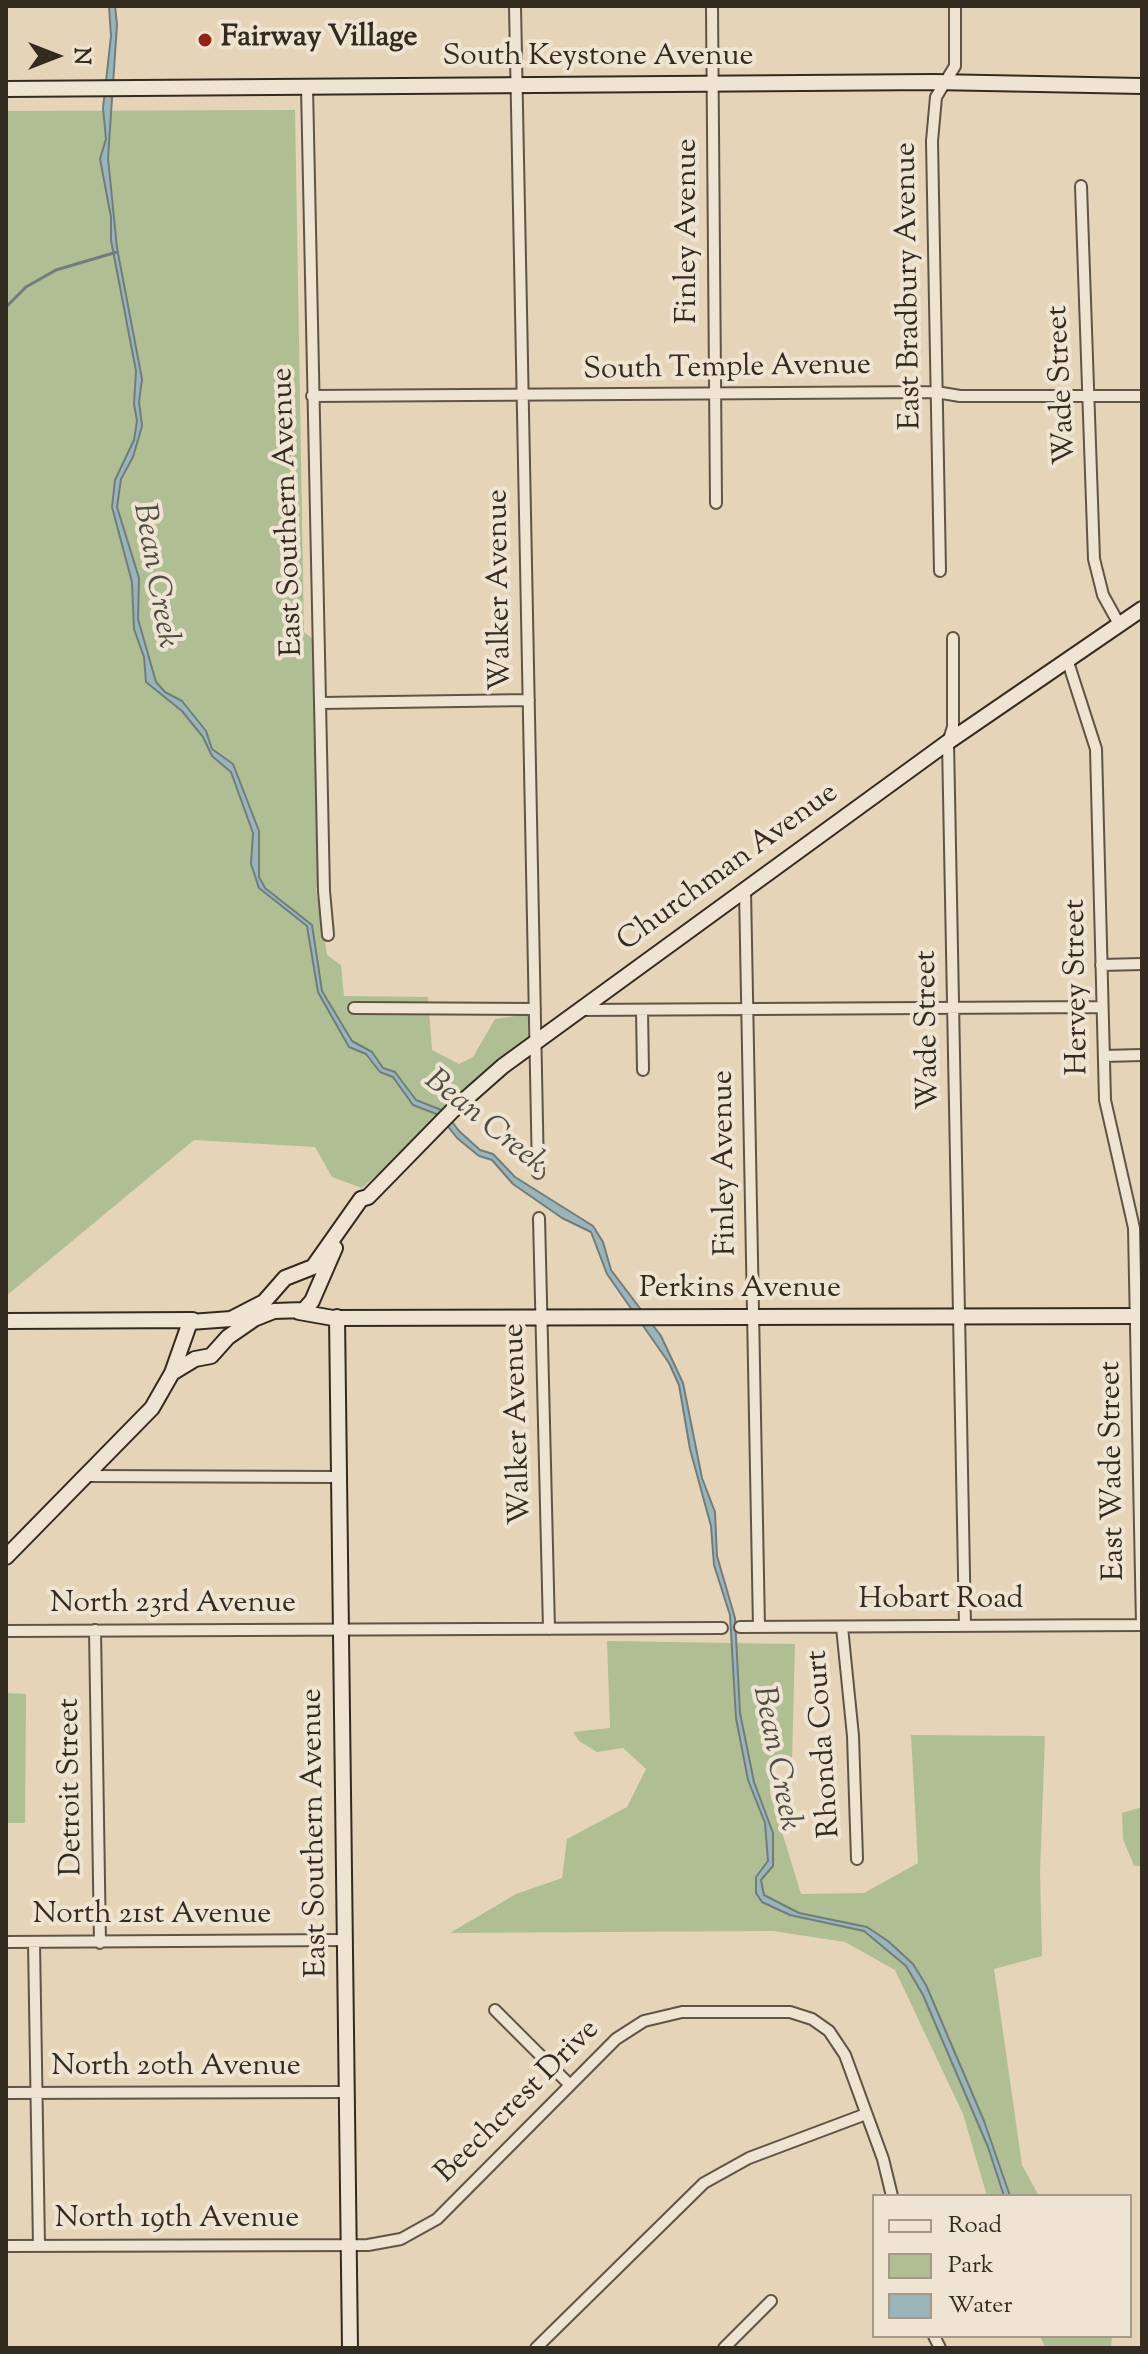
<!DOCTYPE html>
<html>
<head>
<meta charset="utf-8">
<style>
  body { margin:0 }
  #map { position:relative; width:1148px; height:2354px; overflow:hidden; background:#e6d4b9; font-family:"Sorts Mill Goudy",serif }
  canvas { display:block }
  .frame { position:absolute; inset:0; border:8px solid #332a20; pointer-events:none }
  .legend { position:absolute; left:872px; top:2194px; width:260px; height:144px; box-sizing:border-box; background:#efe3d2; border:2px solid #a4998b; margin:0; padding:10px 14px; list-style:none; font-size:24px; color:#332a20 }
  .legend li { display:flex; align-items:center; gap:16px; height:40px }
  .legend b { width:40px; border:2px solid #a4998b }
  .north { position:absolute; left:16px; top:16px; width:80px; height:80px; -webkit-text-stroke:6px #efe3d2; paint-order:stroke; rotate:90deg; font-size:22px; font-weight:700; line-height:32px; text-align:center; color:#332a20 }
  .north::after { content:''; display:block; margin:auto; width:28px; height:36px; background:#332a20; clip-path:polygon(50% 0,100% 100%,50% 72%,0 100%) }
</style>
</head>
<body>
<div id="map">
<canvas width="1148" height="2354"></canvas>
<div class="frame"></div>
<ul class="legend">
<li><b style="height:10px;background:#efe3d2"></b>Road</li>
<li><b style="height:22px;background:#b0be94"></b>Park</li>
<li><b style="height:22px;background:#9ab5ba"></b>Water</li>
</ul>
<div class="north">N</div>
</div>
<script>
const g = document.querySelector('canvas').getContext('2d');
g.lineJoin = 'round';
function fill(path, color) { g.fillStyle = color; g.fill(path, 'evenodd'); }
const toPath = rows => new Path2D(rows.map(r => 'M' + r).join(''));
function trace(path, color, width, dash) { g.strokeStyle = color; g.lineWidth = width; g.lineCap = dash ? 'butt' : 'round'; g.setLineDash(dash || []); g.stroke(path); }
function drawText(font, color, halo, rows, align = 'center') {
  g.font = font + ' "Sorts Mill Goudy",serif'; g.lineWidth = 8; g.setLineDash([]); g.textBaseline = 'middle'; g.strokeStyle = halo; g.fillStyle = color; for (const [text, x, y, turn = 0] of rows) {
    g.save(); g.translate(x, y); g.rotate((+turn || 0) * Math.PI / 180); g.textAlign = isNaN(turn) ? turn : align; if (halo) g.strokeText(text, 0, 0); g.fillText(text, 0, 0); g.restore();
  }
}
fill(toPath([
  [295,110,304,632,313,639,320,888,316,888,327,955,341,965,344,996,428,997,432,1050,459,1064,473,1057,495,1019,528,1014,529,1039,362,1188,332,1177,315,1147,194,1140,6,1296,6,111],
  [607,1641,795,1644,792,1759,769,1758,770,1793,801,1894,864,1893,918,1863,911,1735,1045,1736,1040,1872,1042,1956,994,1969,1022,2165,1039,2196,987,2196,963,2114,895,1970,845,1942,773,1931,450,1933,516,1894,562,1878,567,1839,627,1807,646,1769,623,1748,597,1752,579,1741,573,1732,610,1728],
  [6,1693,26,1694,25,1823,6,1823],
  [1142,1807,1142,1866,1134,1866,1123,1839,1122,1813],
  [1040,2336,1112,2336,1111,2348,1045,2348]
]), '#b0be94');
const water = toPath([
  [109,6,115,6,117,25,108,158,117,248,142,379,139,402,142,426,133,457,121,479,117,507,139,578,138,619,156,682,165,692,182,701,206,731,212,749,233,764,259,831,259,877,265,888,312,925,322,991,352,1041,372,1052,383,1068,395,1072,416,1100,444,1111,459,1131,480,1150,493,1154,515,1177,593,1226,603,1242,611,1270,661,1336,683,1383,702,1478,715,1512,717,1556,735,1618,740,1713,754,1782,773,1833,773,1866,761,1880,764,1895,799,1913,867,1927,888,1941,913,1964,926,1985,984,2121,1010,2196,1004,2196,988,2147,923,1995,906,1966,864,1931,790,1915,762,1902,756,1893,756,1877,768,1861,765,1823,748,1780,736,1718,730,1615,714,1565,711,1526,690,1449,679,1385,669,1363,607,1274,591,1232,562,1218,513,1184,492,1160,479,1156,457,1138,439,1115,413,1105,393,1077,380,1072,366,1054,349,1047,318,992,307,926,259,888,251,864,253,833,231,772,212,756,203,737,182,711,146,682,144,657,134,629,132,582,112,507,115,480,134,440,137,421,134,404,136,371,111,240,111,217,100,159,106,139,103,108,111,36,109,6]
]);
fill(water, '#9ab5ba');
trace(water, '#717d7c', 2);
trace(toPath([
  [6,307,26,287,56,270,117,252]
]), '#717d7c', 3);
const street = toPath([
  [515,6,538,1173],
  [712,6,716,503],
  [307,87,324,891,328,935],
  [1081,186,1094,559,1103,595,1119,624],
  [312,396,936,392,960,396,1142,396],
  [940,571,932,141,936,97,955,66,955,6],
  [953,638,953,727,948,742,965,1626],
  [1067,659,1096,749,1105,1100,1134,1228,1142,1625],
  [321,703,529,700],
  [745,890,759,1627],
  [1101,965,1142,964],
  [354,1008,535,1009],
  [580,1010,1102,1007],
  [642,1010,643,1070],
  [1104,1056,1142,1055],
  [539,1218,549,1629],
  [88,1476,337,1477],
  [740,1627,1142,1625],
  [842,1627,853,1736,857,1859],
  [95,1630,100,1943],
  [6,1631,722,1628],
  [6,1942,345,1940],
  [34,1942,39,2246],
  [495,2010,570,2085],
  [6,2093,346,2092],
  [6,2246,368,2245,401,2239,437,2219,616,2039,644,2021,682,2012,790,2012,812,2019,829,2031,845,2055,883,2159,892,2196],
  [934,2336,940,2348],
  [536,2348,704,2183,749,2158,866,2114],
  [724,2348,771,2301]
]);
const secondary = toPath([
  [6,89,934,82,1142,86],
  [299,1312,333,1318,1142,1316],
  [337,1317,350,2348],
  [6,1321,193,1320],
  [172,1373,195,1359,211,1356,228,1337,254,1319,274,1311,304,1310,312,1301,335,1248],
  [6,1557,152,1408,172,1373,190,1322,231,1319,264,1302,285,1278,313,1267,361,1199,368,1197,452,1111,503,1066,948,742,1142,609]
]);
trace(street, '#605446', 14);
trace(secondary, '#332a20', 18);
trace(street, '#efe3d2', 10);
trace(secondary, '#efe3d2', 14);
for (const [x, y, r, color] of [
  [205,40,8,"#8f2418"]
]) { const dot = new Path2D(); dot.arc(x, y, r, 0, 2 * Math.PI); g.fillStyle = color; g.fill(dot); trace(dot, '#efe3d2', 3); }
drawText('bold 30px', '#332a20', '#efe3d2', [
  ["Fairway Village",221,40]
], 'left');
drawText('30px', '#332a20', '#efe3d2', [
  ["South Keystone Avenue",598,59],
  ["Finley Avenue",690,231,-90],
  ["East Bradbury Avenue",911,286,-91],
  ["South Temple Avenue",727,370,-1],
  ["Wade Street",1064,385,-93],
  ["East Southern Avenue",290,512,-92],
  ["Walker Avenue",502,590,-91],
  ["Churchman Avenue",729,869,-36],
  ["Hervey Street",1079,987,-91],
  ["Wade Street",930,1030,-91],
  ["Finley Avenue",727,1163,-91],
  ["Perkins Avenue",740,1291],
  ["Walker Avenue",520,1424,-92],
  ["East Wade Street",1115,1471,-91],
  ["Hobart Road",941,1602],
  ["North 23rd Avenue",173,1606],
  ["Rhonda Court",826,1744,-94],
  ["Detroit Street",73,1787,-91],
  ["East Southern Avenue",317,1833,-91],
  ["North 21st Avenue",152,1917],
  ["North 20th Avenue",176,2069],
  ["Beechcrest Drive",519,2103,-45],
  ["North 19th Avenue",177,2221]
]);
drawText('italic 32px', '#4d4d46', '#efe3d2', [
  ["Bean Creek",153,576,80],
  ["Bean Creek",484,1124,39],
  ["Bean Creek",774,1759,79]
]);
</script>
</body>
</html>
